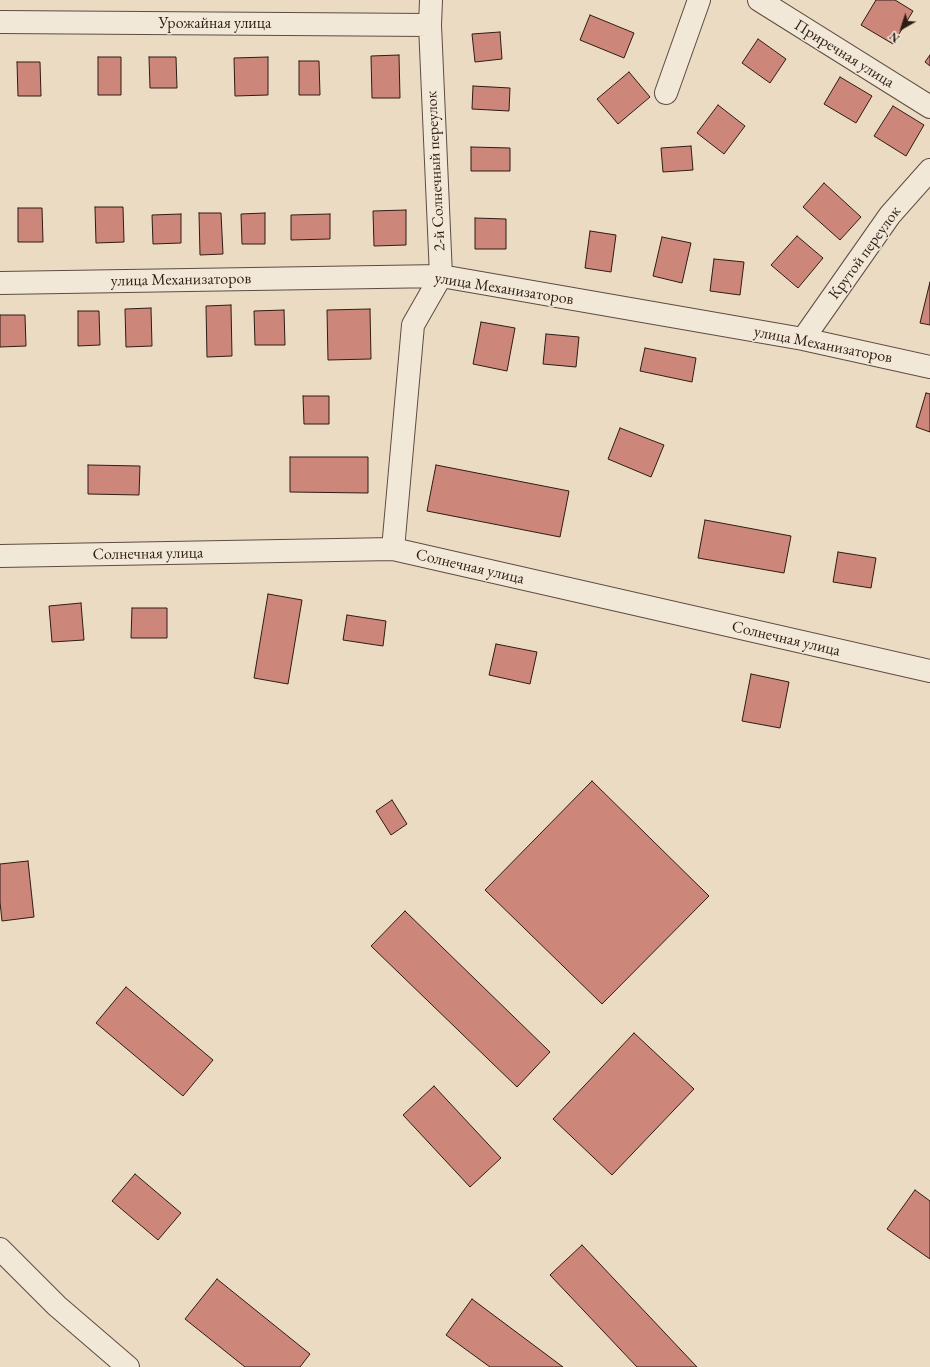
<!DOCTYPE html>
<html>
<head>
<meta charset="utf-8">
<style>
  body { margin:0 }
  #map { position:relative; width:930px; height:1367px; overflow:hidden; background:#ebdbc3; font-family:"EB Garamond",serif }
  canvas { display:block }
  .north { position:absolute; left:882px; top:8px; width:40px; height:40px; -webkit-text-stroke:3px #f2e8d8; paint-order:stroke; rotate:219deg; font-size:11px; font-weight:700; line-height:16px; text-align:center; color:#2f1c14 }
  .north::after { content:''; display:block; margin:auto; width:14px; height:18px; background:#2f1c14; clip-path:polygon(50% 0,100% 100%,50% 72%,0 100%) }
</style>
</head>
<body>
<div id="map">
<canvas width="930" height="1367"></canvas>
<div class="north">N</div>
</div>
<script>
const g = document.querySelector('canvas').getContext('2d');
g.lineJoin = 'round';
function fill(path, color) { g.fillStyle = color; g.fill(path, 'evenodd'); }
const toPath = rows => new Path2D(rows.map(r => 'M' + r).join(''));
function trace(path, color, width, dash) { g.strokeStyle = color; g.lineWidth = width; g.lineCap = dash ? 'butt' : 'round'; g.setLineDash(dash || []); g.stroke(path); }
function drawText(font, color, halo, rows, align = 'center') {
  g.font = font + ' "EB Garamond",serif'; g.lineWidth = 3; g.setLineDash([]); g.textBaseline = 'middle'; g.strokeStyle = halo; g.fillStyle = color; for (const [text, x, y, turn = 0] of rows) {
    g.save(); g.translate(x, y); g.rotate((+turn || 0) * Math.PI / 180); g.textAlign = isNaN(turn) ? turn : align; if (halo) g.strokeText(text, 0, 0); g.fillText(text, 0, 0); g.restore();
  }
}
const building = toPath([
  [876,0,895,0,913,11,893,44,861,25,876,0],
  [590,15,634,33,624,58,580,40,590,15],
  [500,32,502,59,475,62,472,34,500,32],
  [758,39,786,59,770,83,742,63,758,39],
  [399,55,400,98,372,98,371,56,399,55],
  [930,55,930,66,925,62,930,55],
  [98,57,121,57,121,95,98,95,98,57],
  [149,57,176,57,177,88,150,88,149,57],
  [268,57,268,95,235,96,234,58,268,57],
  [299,61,319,61,320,95,299,95,299,61],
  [17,62,40,62,41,96,18,96,17,62],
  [629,72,650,97,618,124,597,99,629,72],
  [840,77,872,96,856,123,824,104,840,77],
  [473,86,510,88,509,111,472,109,473,86],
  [718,105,745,126,724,154,697,133,718,105],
  [893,106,924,125,906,156,874,136,893,106],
  [691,146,693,170,663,172,661,148,691,146],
  [471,147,510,148,510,171,471,171,471,147],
  [824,183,861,217,840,240,803,207,824,183],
  [95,207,123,207,124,242,96,243,95,207],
  [18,208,42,208,43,242,18,242,18,208],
  [406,210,406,245,374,246,373,211,406,210],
  [199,213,221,213,223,254,200,255,199,213],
  [265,213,265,244,242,244,241,214,265,213],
  [181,214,181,243,153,244,152,215,181,214],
  [330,214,330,239,291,240,291,215,330,214],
  [475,218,506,219,506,249,475,249,475,218],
  [590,231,616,235,611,272,585,268,590,231],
  [797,236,823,258,798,288,771,265,797,236],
  [662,237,691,243,682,283,653,276,662,237],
  [714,259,744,262,740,295,710,291,714,259],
  [930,282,930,325,920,323,930,282],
  [231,305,232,356,207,357,206,306,231,305],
  [151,308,152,346,126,347,125,309,151,308],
  [370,309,371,359,328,360,327,310,370,309],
  [284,310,285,345,255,345,254,311,284,310],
  [78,311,99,311,100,345,78,346,78,311],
  [0,315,25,315,26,346,0,347,0,315],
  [481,322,515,328,507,371,473,364,481,322],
  [546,334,579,337,576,367,543,364,546,334],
  [645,348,696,358,692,382,640,371,645,348],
  [926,393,930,394,930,432,916,427,926,393],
  [303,396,329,396,329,424,304,424,303,396],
  [620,428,664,445,651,477,608,459,620,428],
  [290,457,368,457,368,493,290,492,290,457],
  [88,465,140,466,139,495,88,494,88,465],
  [436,465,569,491,560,537,427,511,436,465],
  [705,520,791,536,784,573,698,558,705,520],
  [838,552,876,558,871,588,833,582,838,552],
  [268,594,302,600,288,684,254,678,268,594],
  [81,603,84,640,52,642,49,606,81,603],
  [132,608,167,608,167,638,131,638,132,608],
  [347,615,386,621,383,646,343,640,347,615],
  [496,644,537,652,530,684,489,675,496,644],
  [751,674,789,682,780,728,742,721,751,674],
  [592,781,709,896,602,1004,485,890,592,781],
  [392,800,407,824,391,835,376,811,392,800],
  [28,861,34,917,2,921,0,902,0,864,28,861],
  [405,911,550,1052,517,1087,371,946,405,911],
  [126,987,213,1060,183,1096,96,1023,126,987],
  [634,1033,694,1089,612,1175,553,1119,634,1033],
  [434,1086,501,1158,470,1187,403,1115,434,1086],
  [135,1174,181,1213,158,1240,112,1201,135,1174],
  [915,1190,930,1201,930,1259,887,1229,915,1190],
  [582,1245,697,1367,637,1367,550,1275,582,1245],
  [217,1279,310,1354,300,1367,245,1367,185,1319,217,1279],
  [472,1299,563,1367,490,1367,446,1335,472,1299]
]);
fill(building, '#cc867a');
trace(building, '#2f1c14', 1);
const minor = toPath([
  [759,0,930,107],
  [0,22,430,25],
  [666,93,699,0],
  [0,283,441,276,803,339,930,367],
  [803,339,890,215,930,170],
  [393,549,413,325,441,276,430,25,431,0],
  [0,556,393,549,930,671],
  [0,1249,57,1306,128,1367]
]);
trace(minor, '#5e4c40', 24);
trace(minor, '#f2e8d8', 22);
drawText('16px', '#2f1c14', '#f2e8d8', [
  ["Урожайная улица",215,24],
  ["Приречная улица",844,54,32],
  ["2-й Солнечный переулок",436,171,-93],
  ["Крутой переулок",865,253,-54],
  ["улица Механизаторов",181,280,-1],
  ["улица Механизаторов",504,289,9],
  ["улица Механизаторов",823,345,11],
  ["Солнечная улица",148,554,-1],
  ["Солнечная улица",470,567,13],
  ["Солнечная улица",786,639,13]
]);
</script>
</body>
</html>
